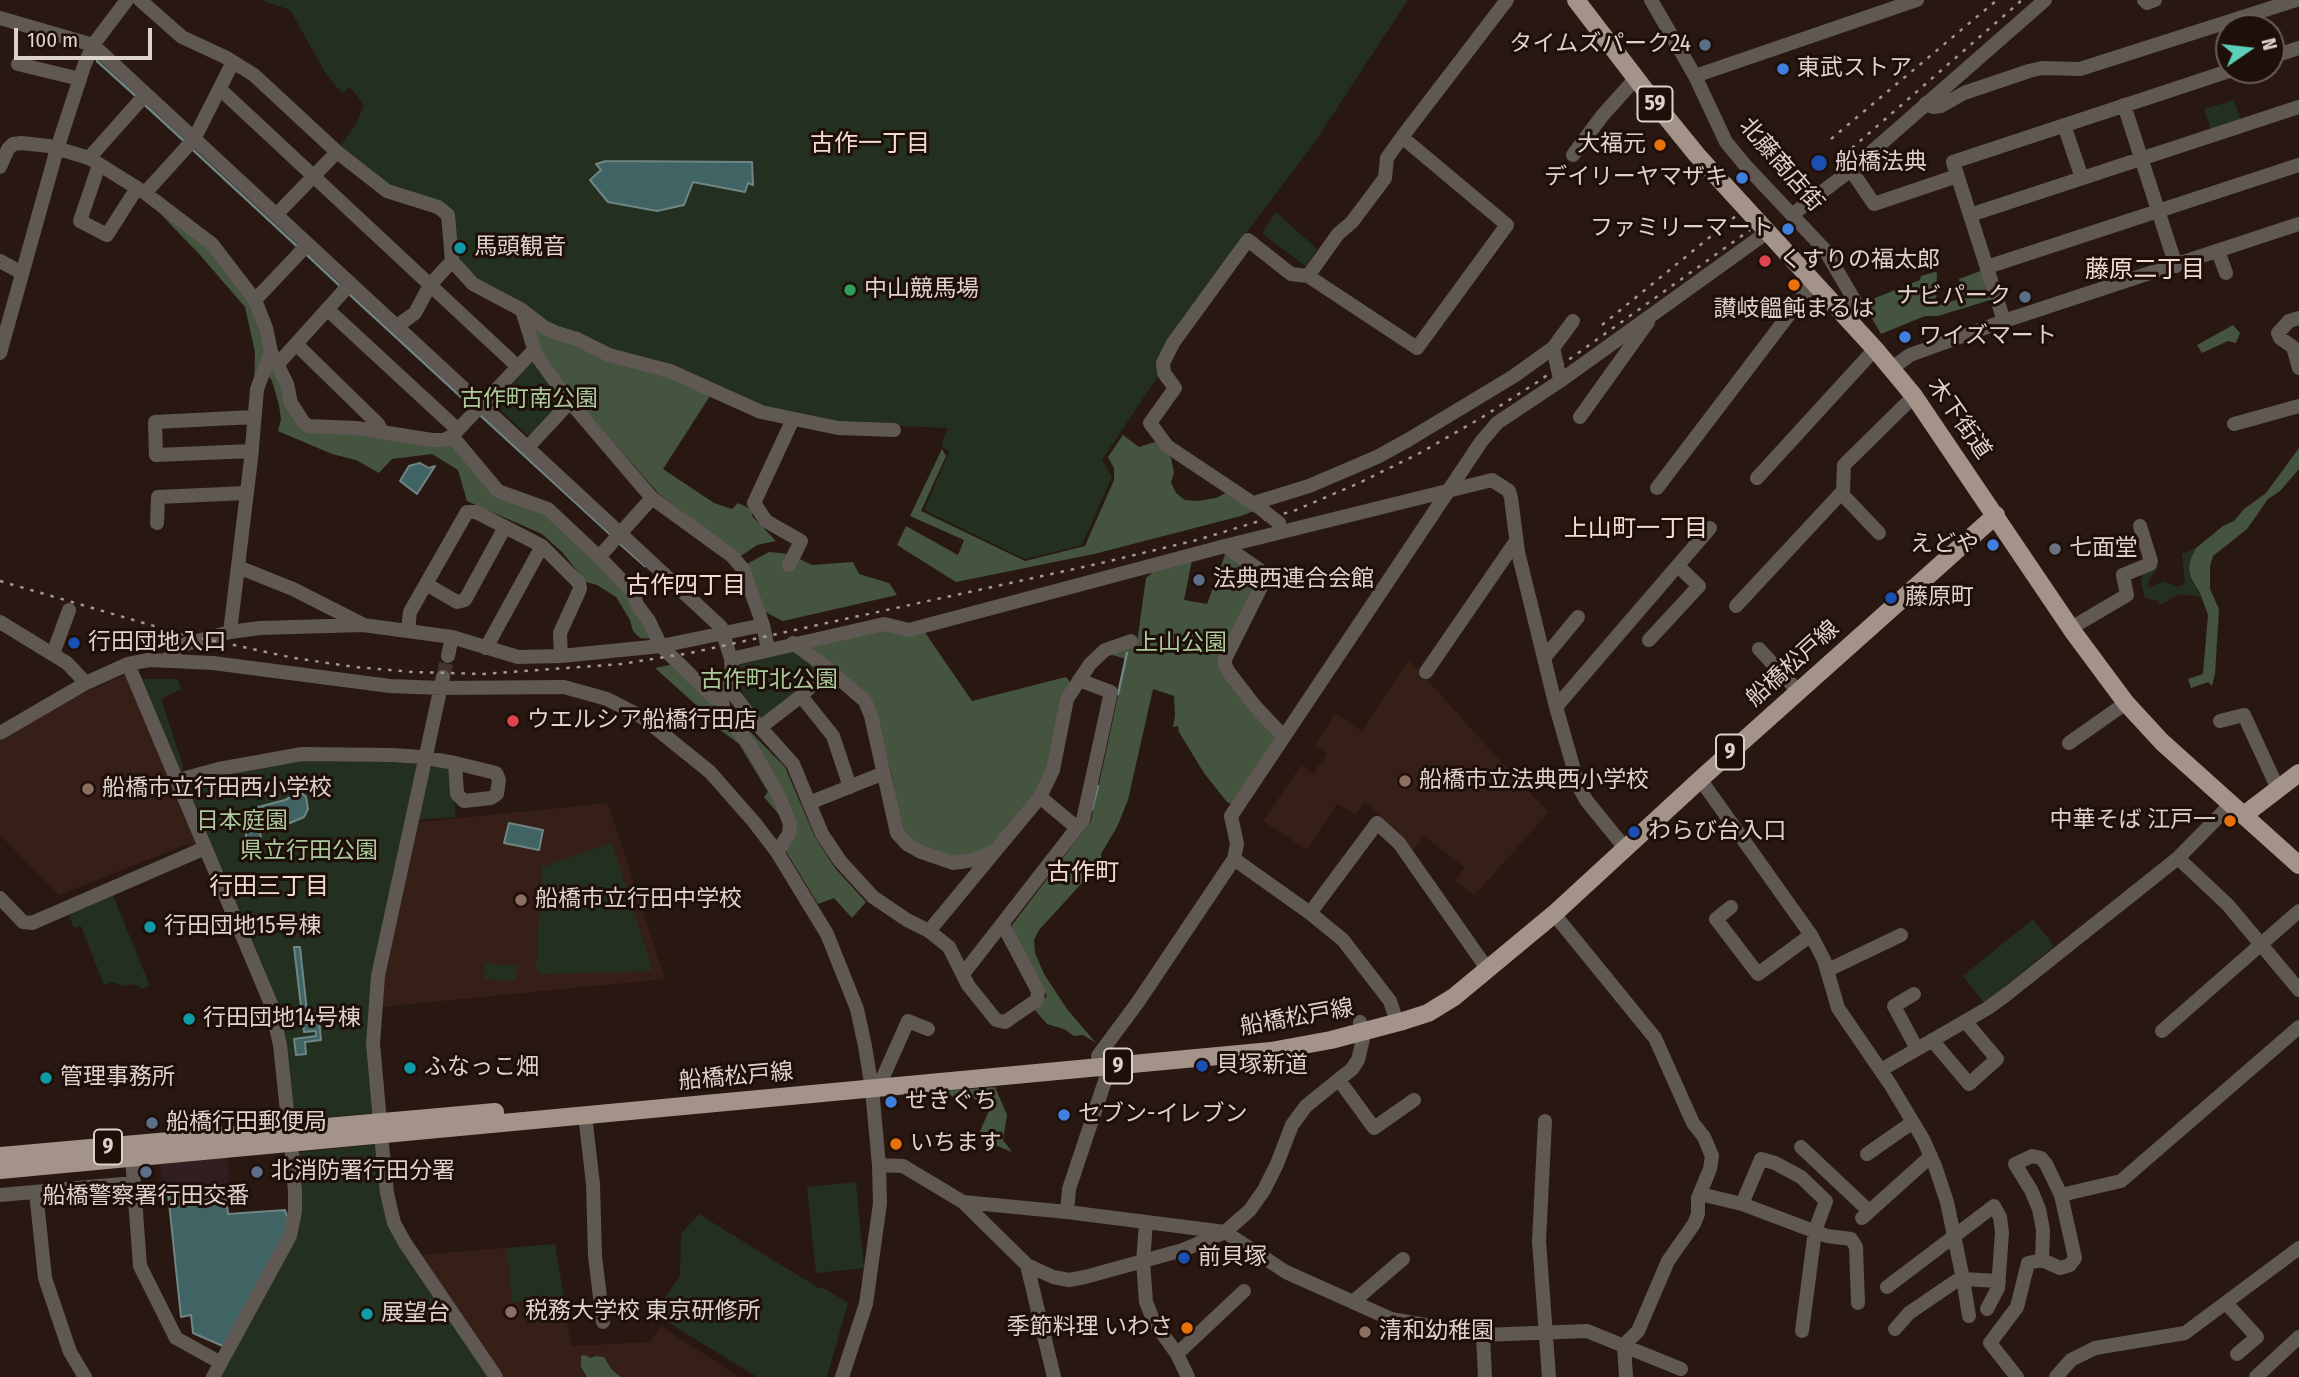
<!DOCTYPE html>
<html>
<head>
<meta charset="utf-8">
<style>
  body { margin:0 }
  #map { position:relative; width:2299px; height:1377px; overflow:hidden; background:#291812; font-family:"Fira Sans Condensed",sans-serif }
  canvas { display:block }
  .north { position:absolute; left:2215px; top:14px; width:70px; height:70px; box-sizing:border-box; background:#1f0f09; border:2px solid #6b5d57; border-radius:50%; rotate:76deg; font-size:19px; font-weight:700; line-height:28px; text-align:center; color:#ded2cd }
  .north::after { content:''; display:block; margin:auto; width:24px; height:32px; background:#5cceba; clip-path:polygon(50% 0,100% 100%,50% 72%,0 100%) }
  .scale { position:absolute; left:14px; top:28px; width:138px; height:32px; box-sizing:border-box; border:4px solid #ded2cd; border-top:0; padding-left:9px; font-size:21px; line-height:24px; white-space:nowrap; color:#ded2cd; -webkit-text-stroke:5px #1f0f09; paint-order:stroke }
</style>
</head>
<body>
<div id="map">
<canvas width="2299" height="1377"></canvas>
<div class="north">N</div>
<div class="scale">100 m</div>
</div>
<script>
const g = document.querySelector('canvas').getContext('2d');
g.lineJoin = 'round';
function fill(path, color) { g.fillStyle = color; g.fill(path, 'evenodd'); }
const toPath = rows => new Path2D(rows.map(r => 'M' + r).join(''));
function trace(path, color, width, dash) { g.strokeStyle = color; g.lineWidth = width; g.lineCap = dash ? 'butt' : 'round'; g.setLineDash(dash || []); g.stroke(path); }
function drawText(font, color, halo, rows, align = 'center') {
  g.font = font + ' "Fira Sans Condensed","Noto Sans JP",sans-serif'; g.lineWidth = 6; g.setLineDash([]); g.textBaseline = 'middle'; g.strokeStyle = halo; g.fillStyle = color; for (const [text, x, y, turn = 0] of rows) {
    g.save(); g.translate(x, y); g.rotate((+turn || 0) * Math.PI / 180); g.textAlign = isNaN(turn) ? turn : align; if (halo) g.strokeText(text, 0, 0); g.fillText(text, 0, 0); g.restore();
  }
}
fill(toPath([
  [227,1157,230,1185,163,1192,160,1164]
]), '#311e20');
fill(toPath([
  [1409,660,1525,788,1549,812,1474,896,1455,880,1465,868,1424,836,1412,851,1402,837,1365,802,1355,814,1337,804,1307,850,1263,821,1301,765,1313,774,1327,754,1315,745,1335,713,1362,731],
  [127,674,197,841,196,848,191,852,188,844,59,895,0,835,0,742,8,735,77,696],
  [608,803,665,979,381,1007,383,987,419,822],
  [555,1244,571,1346,649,1342,661,1326,739,1377,501,1377,418,1255]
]), '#351f16');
fill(toPath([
  [261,0,1408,0,1312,146,1229,256,1160,373,1102,460,1112,477,1082,545,1025,559,924,510,949,452,941,446,948,428,843,424,794,417,558,330,473,279,457,260,452,211,388,188,339,148,354,127,364,106,350,87,342,93,326,74,290,10],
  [2234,100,2241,121,2211,130,2204,109],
  [1276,212,1317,249,1306,267,1262,233],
  [532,355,566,401,532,435,527,435,494,404,494,397],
  [2196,548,2191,558,2191,578,2201,597,2179,594,2160,605,2158,601,2145,598,2141,582,2143,571,2161,564,2149,579,2148,588,2164,581,2176,587,2185,584,2182,554],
  [792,648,818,666,818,672,762,720,745,703,736,666,737,662],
  [142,679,178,679,181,689,161,699,184,769,180,772],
  [340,759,394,761,420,765,374,970,376,1113,291,1121,286,1038,185,786,260,768,303,761],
  [436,764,446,767,451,772,456,817,418,820,430,768],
  [612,843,653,971,542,974,536,969,542,867],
  [112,893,150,986,142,989,135,984,123,986,113,982,104,985,81,926,74,928,70,918,73,910],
  [2033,919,2054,946,1984,1003,1963,976],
  [485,963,517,966,516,981,484,979],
  [379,1144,384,1199,491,1377,219,1377,301,1215,294,1153],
  [856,1182,864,1268,816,1273,807,1187],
  [699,1214,820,1289,822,1287,848,1303,827,1377,757,1377,658,1316,655,1312,680,1276,681,1234],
  [555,1244,564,1298,512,1303,507,1248]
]), '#232f1f');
fill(toPath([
  [149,202,207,247,253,306,301,424,452,442,496,497,545,513,628,594,653,639,640,638,633,631,630,620,616,597,597,585,586,582,563,553,542,534,467,501,458,470,432,454,392,459,379,473,356,460,332,454,278,431,281,419,279,405,272,381,262,366,254,385,255,352,245,307,200,255],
  [1983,270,1993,299,1938,316,1925,316,1881,334,1863,303,1920,280,1921,276,1935,272,1937,273,1936,301,1946,303,1962,298,1959,279],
  [529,319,669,374,710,396,663,469,714,503,732,509,738,503,753,510,752,516,776,541,757,545,741,556,658,493,574,397,539,349],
  [2233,325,2240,333,2236,343,2228,341,2202,353,2197,345],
  [1123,435,1139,447,1155,442,1171,458,1174,473,1171,482,1176,493,1185,500,1197,501,1216,498,1228,492,1254,511,1241,516,1094,554,956,582,897,545,906,526,958,555,964,540,910,516,942,449,946,456,921,511,1025,561,1085,546,1114,480,1114,468,1108,457],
  [2299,448,2299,469,2280,491,2268,499,2247,529,2213,556,2210,566,2210,589,2219,609,2215,674,2212,686,2208,682,2191,688,2188,679,2203,674,2208,615,2200,593,2191,578,2189,569,2191,558,2196,548,2223,526,2234,521,2244,509,2266,493],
  [769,552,789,554,812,565,853,562,859,574,889,583,897,595,783,621,763,611,747,564],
  [1226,552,1258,572,1260,581,1225,654,1277,736,1235,806,1227,802,1204,773,1179,732,1178,726,1173,727,1175,716,1174,696,1153,689,1128,800,1117,827,1101,854,1102,861,1039,930,1034,940,1035,953,1044,974,1067,1009,1096,1043,1083,1035,1074,1036,1064,1029,1047,1024,1033,1008,1047,996,1014,937,1012,925,1091,821,1126,659,1109,654,1137,643,1146,578,1155,570,1192,560,1184,600,1207,604],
  [879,627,924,631,972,701,1066,677,1070,682,1047,770,1034,796,994,844,973,857,951,858,910,841,902,831,891,772,876,717,807,647],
  [675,664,711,702,749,748,787,824,764,797,768,792,739,744,703,717,705,713,655,668],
  [729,710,785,767,815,837,835,868,866,902,852,918,834,898,818,904,785,850,793,836],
  [995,1087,1007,1115,1003,1140,1012,1152,977,1138,991,1106,970,1097,964,1104,944,1091],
  [584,1355,591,1358,595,1356,604,1357,612,1370,621,1377,587,1377,581,1367,581,1356]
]), '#44543e');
const water = toPath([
  [606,161,752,162,753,185,748,183,745,192,693,182,684,205,657,211,608,202,590,180,601,170,596,164,606,161],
  [420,463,429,468,435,466,417,494,400,481,409,466,420,463],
  [296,794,303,794,306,797,308,809,304,817,290,823,284,819,270,817,273,829,269,832,260,831,261,839,257,851,246,851,246,823,255,821,258,807,285,800,296,794],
  [509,823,543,830,539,850,504,843,509,823],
  [294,947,300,947,308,1021,319,1020,321,1040,305,1042,306,1054,296,1055,294,1039,316,1036,316,1031,304,1032,294,947],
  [225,1187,228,1214,285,1210,288,1219,284,1236,225,1347,193,1333,191,1315,181,1317,168,1193,225,1187]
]);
fill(water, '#406464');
trace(water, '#6f8584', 2);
trace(toPath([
  [97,61,138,98],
  [145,105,184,141],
  [191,148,299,248],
  [307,255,340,286],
  [348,293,472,407],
  [479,414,611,535],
  [618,542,645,566],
  [1118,694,1127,653],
  [1092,810,1098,786]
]), '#6f8584', 2.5);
trace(toPath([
  [443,677,448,656]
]), '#44342e', 14, [14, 7]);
trace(toPath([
  [140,0,182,37,225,57,254,75,337,152,387,191,438,207,448,215,452,261,473,284,522,310,536,355,570,402,652,498,732,556,743,569,763,625,768,649],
  [1651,0,1695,76,1726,142,1745,165,1825,250,1856,303,1846,318],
  [2144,0,2147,3,2155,0],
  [0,18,93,45,721,627,731,659,732,675,722,700,724,712,751,747,778,794,790,824,789,834,777,852],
  [2271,57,2299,48],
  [18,64,80,79],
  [1695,76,1917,0],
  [220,89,518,367],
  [1926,103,1933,107,1941,106,1964,93,2029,71,2042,68,2080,69,2296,0],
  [2124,105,2176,266],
  [2064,125,2082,178],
  [1573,155,1602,116,1636,78],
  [89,158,146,94],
  [99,165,80,221,107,235,137,188],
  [0,167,8,149,13,144,21,143,49,146,89,158,145,193,212,244,255,300,266,328,271,352,287,384,291,403,304,423,309,426,356,428,432,440,444,440,452,436],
  [1851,170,1874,204,1957,176],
  [145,193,194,139,233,62],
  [1793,214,1851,170,2045,0],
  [276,215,337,152],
  [1970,215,2299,107],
  [2218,251,2226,273],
  [0,261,22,273],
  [1987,267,2299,165],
  [1308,276,1338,234,1352,222,1385,178,1387,158,1402,137,1507,0],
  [255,300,308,244],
  [327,309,458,430],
  [522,310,544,327,557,333,577,339,609,355,670,371,761,412,838,428,894,430],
  [2299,318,2289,321,2278,333,2280,338,2293,347,2299,368],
  [2004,321,1953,162,2232,70],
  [397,326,415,313,430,285,452,261],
  [296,344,378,424,382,432],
  [534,350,452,436,498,491,548,509,599,557,633,592,637,605,649,621,661,646,714,698,722,700],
  [0,353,57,149,84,66,93,45,127,0],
  [277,365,350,284],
  [1892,368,1910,355,2004,321,2299,224],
  [1580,417,1648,322],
  [2234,424,2299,406],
  [528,447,570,402],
  [252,451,156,455,155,422,254,417],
  [1757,478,1875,349],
  [1657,488,1813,283],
  [1841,493,1879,533],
  [1254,503,1309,486,1377,457,1408,440,1514,376,1553,348,1573,321],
  [1260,508,1167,446,1150,423,1175,388,1164,373,1163,363,1173,343,1248,240,1291,274,1308,276,1417,348,1507,225,1402,137],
  [157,523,158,497,246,493],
  [1225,546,1267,575,1225,659,1225,665,1228,671,1254,705,1284,737],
  [599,557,652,498],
  [789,565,801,541,766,521,754,503,793,419],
  [238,567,293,589,362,624],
  [426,584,457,602,465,600,505,527],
  [1736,606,1843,491,1844,465,1914,396],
  [0,622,67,663,86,683],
  [2071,628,2127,595,2123,575,2150,564,2151,561,2140,526],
  [408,630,410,612,467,512,476,512,542,546,579,583,580,589,560,633,561,656],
  [230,632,251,459,257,389,271,352],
  [1649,640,1699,586,1678,566],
  [793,643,828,669,865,701,871,716,897,833,907,844,921,852,953,863,974,860,993,852],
  [486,648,542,546],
  [1759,649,1799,692],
  [53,654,69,610],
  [448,656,452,637],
  [1544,658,1578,617],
  [731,659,884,624,909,630,1225,546,1492,480,1509,491,1511,498,1518,552,1556,707,1579,787,1586,800,1625,848],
  [167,660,179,646,230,632,260,628,363,625,452,637,518,657,561,656,661,646,763,625],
  [128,664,271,1004,280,1045,289,1130],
  [1426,672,1516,541],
  [728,687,749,715,793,764,822,834,840,861,873,897,907,920,929,931,949,947,968,985,996,1020,1005,1022,1037,1000,1038,991,1003,925],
  [801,696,833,736,850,787],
  [1556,707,1710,528],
  [2220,721,2244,715,2278,789],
  [761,727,801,696,828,669],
  [0,733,86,683,128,664,149,660,213,663,390,686,441,688,564,687,607,699,642,717,710,772,754,822,777,852,827,934,857,1009,865,1046,872,1089,879,1165,880,1203,866,1304,842,1377],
  [2069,743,2126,703],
  [1700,779,1811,935,1824,960,1838,1008,1890,1084,1923,1139,1935,1166,1947,1202,1963,1279,1969,1316],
  [178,780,219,769,302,754,393,755,421,757,455,763,496,773,499,780,497,794,491,798,464,801,457,794,455,763],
  [1040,797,1076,827],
  [809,803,884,773],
  [2178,858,2228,905,2299,990],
  [1234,859,1310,913,1343,940,1390,1001,1394,1013],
  [0,898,23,922,32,923,205,848],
  [1731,907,1716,919,1758,974,1811,935],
  [1310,913,1377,823,1399,843,1488,970],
  [1554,914,1655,1038,1693,1123,1704,1137,1712,1156,1710,1169,1698,1198,1698,1214,1694,1224,1668,1261,1638,1331,1624,1345,1626,1377],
  [929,931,1040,797,1053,770,1067,699,1090,664,1105,650,1131,641],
  [1828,970,1901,935],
  [963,974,1083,820,1111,692,1079,680],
  [1914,994,1894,1006,1917,1049],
  [2162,1031,2299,911],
  [1932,1040,1969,1084,1997,1059,1965,1021],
  [1098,1056,1138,1002,1234,859,1237,844,1231,816,1481,442,1497,423,1560,381,1766,233],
  [1881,1070,1988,1008,2007,994,2178,858,2231,804],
  [883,1077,908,1021,928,1029],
  [1339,1080,1374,1128,1414,1100],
  [585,1115,593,1184,595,1256,603,1322],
  [1545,1121,1539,1241,1549,1377],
  [380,1122,373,1043,378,976,443,677],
  [381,1135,387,1193,394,1223,405,1243,496,1377],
  [1801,1147,1869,1211],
  [1867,1154,1913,1122],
  [2032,1156,2041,1158,2046,1164,2061,1195,2075,1258,2070,1265,2060,1268,2042,1260,2043,1230,2039,1209,2031,1190,2015,1164,2032,1156],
  [132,1158,140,1266,176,1338,221,1363],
  [879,1165,903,1166,963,1202,1027,1265,1053,1277,1069,1280,1085,1277,1183,1250,1225,1232,1250,1210,1264,1190,1277,1164,1292,1125,1306,1106,1352,1069,1358,1060,1363,1039,1360,1022],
  [36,1192,45,1278,70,1352,85,1377],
  [1700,1194,1742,1204,1827,1236,1851,1239,1856,1247,1858,1303],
  [0,1195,133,1183],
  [2061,1195,2121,1181,2299,1027],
  [963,1202,1067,1212,1225,1232,1286,1272,1391,1319,1483,1335,1587,1331,1681,1369],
  [1742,1204,1761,1159,1775,1163,1801,1177,1826,1201,1815,1231,1802,1331],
  [1067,1212,1069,1189,1110,1066],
  [1862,1218,1931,1156],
  [1146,1223,1143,1261,1146,1302,1154,1322,1177,1354,1188,1377],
  [1027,1265,1054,1377],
  [1887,1287,1994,1206,2000,1217,2002,1233,1998,1288,1987,1309],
  [1354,1301,1403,1259],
  [2226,1303,2257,1337,2237,1354],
  [1895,1329,1909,1313,1956,1281,1963,1279,1999,1281],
  [1483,1335,1485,1377],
  [1177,1354,1244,1291],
  [213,1377,290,1236,295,1211,295,1191,291,1143],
  [2017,1377,1990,1343,2017,1307,2028,1263,2042,1260],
  [2056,1377,2071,1360,2095,1348,2185,1333,2299,1248],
  [2256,1377,2299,1337]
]), '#605853', 14);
trace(toPath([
  [1576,0,1658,107,1697,155,1875,349,1914,396,2074,633,2126,703,2162,742,2299,865],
  [2244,815,2299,773],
  [0,1156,495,1112],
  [0,1170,1271,1051,1331,1040,1403,1021,1428,1013,1454,997,1554,914,1705,775,1996,515]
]), '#a49389', 18);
trace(toPath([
  [1831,139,1997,0],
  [1844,155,2022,0],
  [1602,325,1737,215],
  [0,581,178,633,294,658,355,667,413,672,484,674,621,664,690,653,1097,564,1197,540,1296,510,1359,483,1420,453,1481,418,1539,381,1750,230]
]), '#a49791', 2.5, [3.5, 7]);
trace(toPath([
  [1554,352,1559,375],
  [1260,508,1279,523]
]), '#605853', 14);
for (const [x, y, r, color] of [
  [1705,45,7,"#5c6f8a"],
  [1783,69,7,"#3f7fe0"],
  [1660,145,7,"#e8710a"],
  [1819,163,9,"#1a4fb4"],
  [1742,178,7,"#3f7fe0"],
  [1788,229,7,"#3f7fe0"],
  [460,248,7,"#0f9aa8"],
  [1765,261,7,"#e0444e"],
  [1794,285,7,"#e8710a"],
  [850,290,7,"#2e9e5b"],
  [2025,297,7,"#5c6f8a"],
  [1905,337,7,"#3f7fe0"],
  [1993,545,7,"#3f7fe0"],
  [2055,549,7,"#6b7280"],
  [1199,580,7,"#5c6f8a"],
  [1891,598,7,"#1a4fb4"],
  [74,643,7,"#1a4fb4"],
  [513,721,7,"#e0444e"],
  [1405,781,7,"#8d6e63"],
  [88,789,7,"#8d6e63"],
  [2230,821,7,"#e8710a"],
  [1634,832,7,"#1a4fb4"],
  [521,900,7,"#8d6e63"],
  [150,927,7,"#0f9aa8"],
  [189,1019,7,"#0f9aa8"],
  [1202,1066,7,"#1a4fb4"],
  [410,1068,7,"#0f9aa8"],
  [46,1078,7,"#0f9aa8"],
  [891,1102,7,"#3f7fe0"],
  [1064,1115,7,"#3f7fe0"],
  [152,1123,7,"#5c6f8a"],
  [896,1144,7,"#e8710a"],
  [146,1172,7,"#5c6f8a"],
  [257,1172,7,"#5c6f8a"],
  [1184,1258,7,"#1a4fb4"],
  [511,1312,7,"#8d6e63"],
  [367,1314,7,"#0f9aa8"],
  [1187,1328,7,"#e8710a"],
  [1365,1332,7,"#8d6e63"]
]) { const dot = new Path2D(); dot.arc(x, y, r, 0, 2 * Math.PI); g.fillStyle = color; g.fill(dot); trace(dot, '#1f0f09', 2.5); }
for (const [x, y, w] of [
  [1655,104,35],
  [1730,752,28],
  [1118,1066,28],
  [108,1147,28]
]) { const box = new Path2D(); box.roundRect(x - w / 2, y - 17.5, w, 35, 5); g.fillStyle = '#1f0f09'; g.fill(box); trace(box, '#ded2cd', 2); }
drawText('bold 21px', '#ded2cd', null, [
  ["59",1655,104],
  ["9",1730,752],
  ["9",1118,1066],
  ["9",108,1147]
]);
drawText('23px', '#ded2cd', '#1f0f09', [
  ["タイムズパーク24",1691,45,"right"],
  ["東武ストア",1797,69],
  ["大福元",1646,145,"right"],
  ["船橋法典",1835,163],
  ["デイリーヤマザキ",1728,178,"right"],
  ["ファミリーマート",1774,229,"right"],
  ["馬頭観音",474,248],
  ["くすりの福太郎",1779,261],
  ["中山競馬場",864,290],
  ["ナビパーク",2011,297,"right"],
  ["讃岐饂飩まるは",1794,310,"center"],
  ["ワイズマート",1919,337],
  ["えどや",1979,545,"right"],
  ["七面堂",2069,549],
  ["法典西連合会館",1213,580],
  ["藤原町",1905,598],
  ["行田団地入口",88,643],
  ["ウエルシア船橋行田店",527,721],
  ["船橋市立法典西小学校",1419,781],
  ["船橋市立行田西小学校",102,789],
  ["中華そば 江戸一",2216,821,"right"],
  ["わらび台入口",1648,832],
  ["船橋市立行田中学校",535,900],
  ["行田団地15号棟",164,927],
  ["行田団地14号棟",203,1019],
  ["貝塚新道",1216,1066],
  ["ふなっこ畑",424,1068],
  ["管理事務所",60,1078],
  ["せきぐち",905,1102],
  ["セブン-イレブン",1078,1115],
  ["船橋行田郵便局",166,1123],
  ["いちます",910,1144],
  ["北消防署行田分署",271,1172],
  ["船橋警察署行田交番",146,1197,"center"],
  ["前貝塚",1198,1258],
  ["税務大学校 東京研修所",525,1312],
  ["展望台",381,1314],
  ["季節料理 いわさ",1173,1328,"right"],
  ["清和幼稚園",1379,1332]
], 'left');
drawText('23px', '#ded2cd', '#1f0f09', [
  ["北藤商店街",1781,165,49],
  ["木下街道",1959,419,55],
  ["船橋松戸線",1793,664,-42],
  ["船橋松戸線",1297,1018,-10],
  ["船橋松戸線",736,1077,-5]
]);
drawText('23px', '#aaca9e', '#1f0f09', [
  ["古作町南公園",529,400],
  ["上山公園",1181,644],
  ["古作町北公園",769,681],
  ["日本庭園",242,822],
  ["県立行田公園",309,852]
]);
drawText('24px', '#f4dcd3', '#1f0f09', [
  ["古作一丁目",870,144],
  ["藤原二丁目",2145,270],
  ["上山町一丁目",1636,529],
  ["古作四丁目",686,586],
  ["古作町",1083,873],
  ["行田三丁目",269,887]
]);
</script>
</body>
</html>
